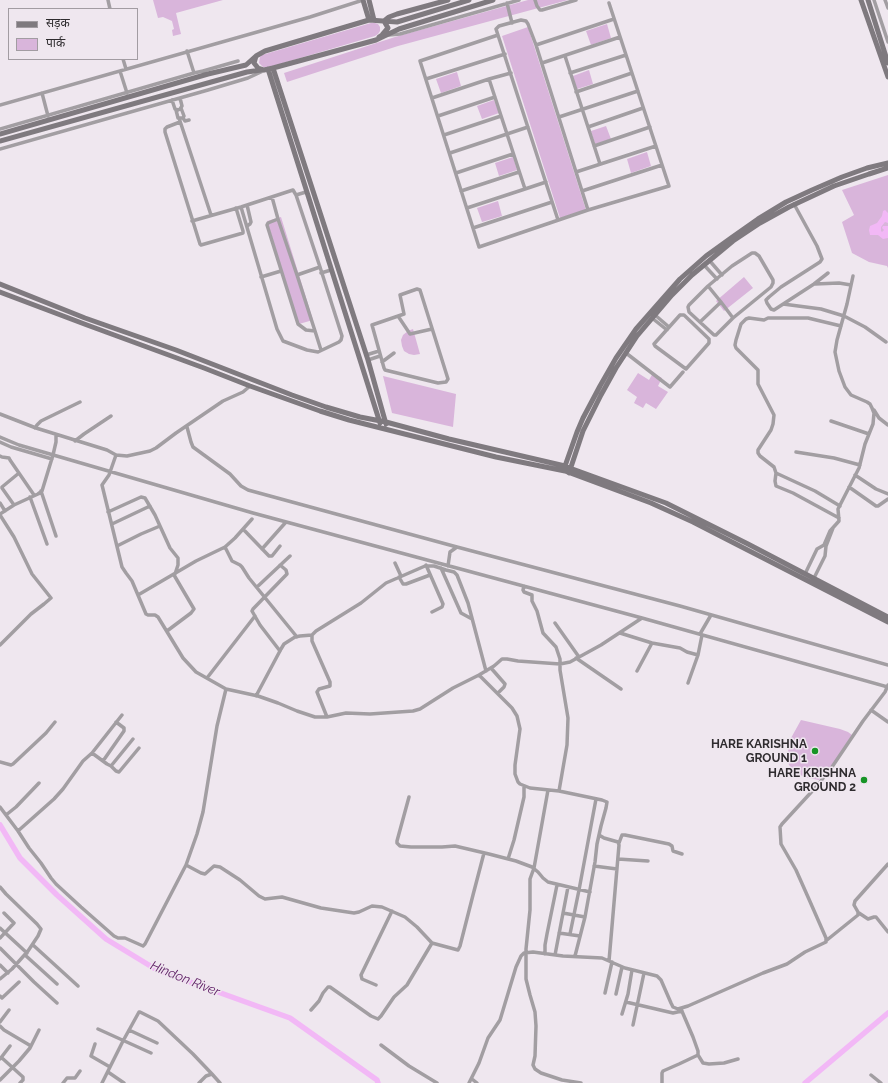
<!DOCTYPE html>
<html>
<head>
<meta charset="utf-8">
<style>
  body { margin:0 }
  #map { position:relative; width:888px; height:1083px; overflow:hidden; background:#efe7ef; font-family:Raleway,"Noto Sans Devanagari",sans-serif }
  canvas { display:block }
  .legend { position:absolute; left:8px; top:8px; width:130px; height:52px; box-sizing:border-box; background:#efe7ef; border:1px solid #a29ca2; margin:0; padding:5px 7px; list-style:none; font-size:12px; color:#2f2c2f }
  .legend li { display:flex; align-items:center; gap:8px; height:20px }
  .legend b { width:20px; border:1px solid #a29ca2 }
</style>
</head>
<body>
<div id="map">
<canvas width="888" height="1083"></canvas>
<ul class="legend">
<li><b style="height:5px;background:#7f7a7f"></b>सड़क</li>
<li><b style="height:11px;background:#d9b5db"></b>पार्क</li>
</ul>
</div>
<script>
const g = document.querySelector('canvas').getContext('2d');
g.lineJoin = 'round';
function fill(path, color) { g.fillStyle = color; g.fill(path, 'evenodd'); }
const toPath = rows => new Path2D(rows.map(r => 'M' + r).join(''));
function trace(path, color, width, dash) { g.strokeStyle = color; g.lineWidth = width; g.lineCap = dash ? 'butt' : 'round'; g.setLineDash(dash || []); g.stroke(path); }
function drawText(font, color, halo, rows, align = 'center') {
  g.font = font + ' Raleway,sans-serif'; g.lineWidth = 3; g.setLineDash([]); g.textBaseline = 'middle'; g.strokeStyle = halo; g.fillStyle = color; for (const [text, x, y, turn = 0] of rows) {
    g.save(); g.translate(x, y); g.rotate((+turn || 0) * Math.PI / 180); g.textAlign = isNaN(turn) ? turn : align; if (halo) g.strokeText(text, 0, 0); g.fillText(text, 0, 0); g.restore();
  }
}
fill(toPath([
  [153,0,223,0,176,13,181,34,173,36,172,30,174,29,172,21,163,17,158,18],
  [528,0,568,0,398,46,287,82,284,73,395,37],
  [371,23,375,23,378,24,380,27,380,31,378,34,375,36,266,68,263,67,259,63,260,57,262,55],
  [607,24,611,38,591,45,586,31],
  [528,27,586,210,560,218,502,36],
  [589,70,593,84,577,89,573,76],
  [457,72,461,86,441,93,436,79],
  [494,100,499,113,482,119,477,106],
  [606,126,611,139,595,144,591,131],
  [647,152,651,166,631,173,627,159],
  [513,157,517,170,499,176,495,163],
  [888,175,888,268,887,266,869,262,852,253,842,222,854,215,842,190],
  [498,201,502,216,482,222,477,208],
  [281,217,313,320,299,324,267,221],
  [744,277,753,288,724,311,716,301],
  [413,329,420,354,414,355,409,354,404,351,402,346,401,340,403,335,408,331],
  [638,373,649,380,653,373,662,378,658,386,668,392,656,409,646,403,643,408,634,403,637,397,627,390],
  [383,376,456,394,453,427,392,413],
  [801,720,840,729,848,732,852,735,831,767,819,780,808,778,797,774,789,765,787,756,791,738]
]), '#d9b5db');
fill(toPath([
  [885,210,888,213,888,223,885,222,881,227,881,231,882,232,884,230,882,228,883,226,888,226,888,238,883,239,878,235,870,235,869,230,870,226,877,223,882,216,883,211]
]), '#f2b8f6');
trace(toPath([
  [0,825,20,858,57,895,106,939,157,970,290,1018,377,1080,378,1083],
  [805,1083,888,1013]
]), '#f2b8f6', 5.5);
trace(toPath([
  [108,0,110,9],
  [535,0,537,6,540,10,542,10,576,0],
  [874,0,888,42],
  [885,0,888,8],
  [507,3,512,23],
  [389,35,400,34,519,0],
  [498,35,420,61,479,247,588,210,669,186,609,3],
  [536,45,614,19],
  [187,51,194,73],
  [565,56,600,164],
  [123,59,126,69],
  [542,63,620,37],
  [120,71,127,93],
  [203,71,238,61],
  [570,73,626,55],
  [426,79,505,54],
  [576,92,632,73],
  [42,93,48,116],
  [432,98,489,79],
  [172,100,175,109,178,110,180,109,182,106,180,98],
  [0,105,310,17,363,0],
  [176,110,178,118,183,118,184,116,181,108],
  [438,116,495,97],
  [559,117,638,91],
  [179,118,211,215],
  [183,118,185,121,189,120],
  [180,122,167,127,165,129,165,132,200,244,201,245,243,233,243,231,236,208],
  [528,127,507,134,525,189,546,182],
  [588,127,643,108],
  [0,129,194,73,203,71,204,75],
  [444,135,501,116],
  [594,146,650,127],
  [0,149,208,90,248,78,263,71],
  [450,153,507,134,489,79,511,73],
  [576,172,656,146],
  [456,173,513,154],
  [461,191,519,172],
  [582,191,662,165],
  [296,195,320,267],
  [794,204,817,246,822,259,820,262,781,287,769,297,766,300,767,303,771,309,774,310,814,284,828,273],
  [241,207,277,329,283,341,307,350,318,352,339,342,341,340,342,336,320,267,297,275,278,219,272,197],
  [467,208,525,189],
  [278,219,268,223,267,225,298,324,306,330,315,331,297,275],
  [558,220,496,29,499,26,521,20,526,21,528,24,536,45,588,210],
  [192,221,241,207,293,190,296,195,306,192],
  [247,226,250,224,251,222,247,205],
  [473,228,552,202],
  [752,253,755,253,759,256,773,280,773,283,771,287,733,318,716,335,714,335,689,312,688,307,689,305,708,286,732,266,752,253],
  [709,260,722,275],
  [704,265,717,279],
  [321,273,331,270],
  [261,277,281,271],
  [815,284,839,283,851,285],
  [708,286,721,302],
  [417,289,420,290,448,379,446,382,438,383,385,370,384,368,372,325,404,314,400,295,417,289],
  [783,304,821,309,844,316,865,327,886,342],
  [655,315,669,327],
  [680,315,684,315,709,339,709,343,686,369,655,346,654,344,680,315],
  [398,316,410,334,432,329],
  [652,318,667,330],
  [700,322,721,302,733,318],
  [315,331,321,350],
  [626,353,670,387,683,372],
  [366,355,379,351],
  [368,360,380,356],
  [382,362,394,353],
  [874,410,879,418,888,425],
  [0,414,36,428,107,450,116,455,127,456,150,451,156,448,176,433,223,401,243,392,250,386],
  [831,421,869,434],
  [187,427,191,442,193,447,230,474,241,486,248,490,457,547,680,606,888,665],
  [35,428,37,425,41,421,80,402],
  [0,437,19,445,43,452,253,513,642,618,888,687],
  [75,441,84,434,111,416],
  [0,442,11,447,52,459],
  [796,452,834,458,860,465],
  [116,455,109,475,102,485,122,567,126,573,132,581,146,614,148,615,155,615,158,617,183,658,196,672,226,689],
  [0,456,2,457,9,458,10,460,34,495],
  [776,473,815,491,840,506],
  [855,475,876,489,888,494],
  [849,487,876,506,878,506,888,499],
  [41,491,56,536],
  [30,497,47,544],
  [0,503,5,511],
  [14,505,2,488,2,487,19,473],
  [108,512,141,497,145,498,155,515,170,548,178,558,178,565,175,574],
  [0,514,14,505,38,494,42,491,53,455,56,442,56,435],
  [0,515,14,537,32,574,51,598,44,604,31,614,0,645],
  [839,518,793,493,776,486,775,481,776,473,774,467,760,456,758,453,758,450,771,430,773,424,774,415,758,384,758,370,736,348,735,345,736,340,741,324,746,319,749,318,764,320,768,318,808,318,841,326],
  [112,524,150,506],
  [243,529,269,556,272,556,280,546],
  [117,546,141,534,160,526],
  [225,547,232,561,240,565,242,567,249,578,297,637],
  [262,549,286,522],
  [395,563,401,576],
  [426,565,443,604,442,607,432,612],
  [448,566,450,552,457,547],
  [441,568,461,613,472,619],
  [805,574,817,549,824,545,830,531,839,521,838,509,859,468,865,444,873,424,874,413,872,408,870,404,867,402,851,395,845,387,839,371,835,352,837,340,847,304,853,276],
  [399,577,403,584,406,584,430,575],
  [814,578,825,556,826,546,833,528],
  [524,586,523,590,524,592,532,595,532,601,537,611,543,633,556,647,560,659,560,670,568,718,567,745,559,791],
  [257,587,290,556],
  [138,595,196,561,225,547,235,538,252,519],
  [555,623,579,657],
  [167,631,191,613,194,609,174,575],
  [620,633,652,643,680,648,687,652,698,655],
  [700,634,711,615],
  [280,651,260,625,252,611,253,609,287,574,286,570,280,565],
  [576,658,621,689],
  [491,668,505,684,504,687,498,693],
  [637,671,652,643],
  [479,675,512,708,517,716,520,729,515,765,515,774,518,782,520,784,530,788,559,791,602,800,607,802,606,808,601,826,597,844,595,862,585,917,575,956],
  [207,678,255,616],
  [688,683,698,655,702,635],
  [256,696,281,649,284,644,295,637,300,636,312,635],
  [871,710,888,722],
  [327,717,317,692,319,689,330,686,330,682,312,641,312,635,316,631,361,603,386,583,425,566,434,566,446,570,454,572,457,575,468,603,486,671],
  [92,753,107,764,111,766,133,739],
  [103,761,124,731,124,728,116,722],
  [0,762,11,765,13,764,46,733,55,722],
  [111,766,116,771,119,772,139,748],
  [548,790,534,868,530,879,530,910,526,949,526,979,530,995,535,1012,536,1026,535,1056,533,1065,535,1069,541,1073,562,1080,581,1083],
  [409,797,397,841,397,843,400,846,411,847,442,847,455,846,489,854,516,861,532,867,538,872,543,878,548,882,590,892],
  [0,807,18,831,29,848,41,863,51,878,56,884,81,907,114,936,118,938,125,938,143,946,145,944,186,865,197,834,203,812,217,726,226,689,258,696,278,703,297,711,315,717,327,717,346,713,370,714,413,711,420,709,453,688,479,675,494,666,502,659,507,659,518,661,560,664,570,662,601,645,642,618],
  [6,815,16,807,39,783],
  [18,831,54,799,63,789,83,761,92,753,122,715],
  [599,835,604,838,618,842,619,845,609,961],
  [619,843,622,835,625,835,669,844,672,846,673,851,682,854],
  [508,859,514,840,524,797,524,786],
  [618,859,648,861],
  [186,865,201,873,205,874,214,866,220,867,240,880,259,896,265,899,282,897,321,908,354,913,359,912,372,906,382,907,405,917,417,927,432,943,458,950,460,946,473,895,484,853],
  [594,866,617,869],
  [0,887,6,894,37,924,41,929,38,936,28,951,12,969,0,979],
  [563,913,585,917],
  [859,913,868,919,874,917,876,917,888,932],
  [0,928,27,953],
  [559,933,580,936],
  [570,934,579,890,596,799],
  [0,938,14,923,4,913],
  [827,940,858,915,858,912,854,905,855,901,888,864],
  [33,945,78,986],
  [0,948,34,982,57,1003],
  [545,954,545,945,547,934,557,885],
  [25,955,57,984],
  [555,955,568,887],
  [0,965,8,973],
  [376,985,362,979,361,975,392,911],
  [605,993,612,962],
  [616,994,622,967],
  [0,996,2,998,19,982],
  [626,1002,673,1013,682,1011],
  [311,1010,319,1001,323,993,328,987,330,987,371,1016,378,1019,381,1016,394,997,407,985,432,943],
  [622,1014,628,994,632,970],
  [0,1022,9,1010],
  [633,1025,644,973],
  [0,1026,4,1030,31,1046],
  [98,1029,151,1053],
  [129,1030,157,1043],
  [95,1044,91,1056,110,1067],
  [381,1045,409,1066,437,1083],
  [698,1055,703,1063,709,1064,724,1063,738,1059],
  [2,1058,23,1077,23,1080,20,1083],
  [0,1059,10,1046],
  [108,1072,124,1083],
  [871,1075,881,1083],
  [472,1079,477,1083],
  [0,1080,19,1061,30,1048,39,1030],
  [63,1083,67,1078,75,1078,80,1071],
  [102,1083,123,1041,139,1012,140,1012,158,1021,193,1054,212,1074],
  [199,1083,206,1076,212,1074,220,1083],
  [469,1083,479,1063,488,1038,500,1020,516,967,521,956,524,953,533,952,563,956,602,958,625,968,657,976,661,980,671,1003,673,1007,678,1009,688,1006,763,973,787,964,805,952,826,942,826,938,808,897,796,870,781,844,780,827,782,824,816,787,832,767,863,721,885,692,888,685],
  [662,1083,662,1073,663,1071,679,1064,698,1055,698,1051,693,1037,681,1009]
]), '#a29ea2', 3.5);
trace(toPath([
  [363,0,369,20],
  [369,0,374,20],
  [469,0,397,22,369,20,265,51,256,56,254,63,258,68,264,70,273,68,376,40,399,29,493,0],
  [861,0,888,77],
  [868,0,888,63],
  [384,21,389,17,397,14,448,0],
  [379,37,382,35,388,28,384,21],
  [273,68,368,360,386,424],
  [268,69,380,423],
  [0,134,208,74,246,65,256,56],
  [0,141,247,72,261,70],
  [0,284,85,318,176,350,292,395,326,407,360,417,386,422,449,439,565,466,577,432,583,418,600,386,616,358,636,329,680,279,706,256,731,238,758,219,786,202,812,190,842,177,867,168,888,163],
  [0,292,87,325,204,368,250,386,320,411,349,420,496,457,565,471,651,503,693,522,888,622],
  [567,467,666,503,748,544,888,617],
  [569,473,583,431,601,395,616,368,637,336,672,295,692,275,733,241,760,223,789,207,834,186,869,174,888,168]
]), '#7f7a7f', 5);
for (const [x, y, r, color] of [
  [815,751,4,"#179426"],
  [864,780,4,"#179426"]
]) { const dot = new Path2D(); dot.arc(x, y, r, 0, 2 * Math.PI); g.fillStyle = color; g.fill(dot); trace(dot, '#efe7ef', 1.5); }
drawText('bold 12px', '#2f2c2f', '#efe7ef', [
  ["HARE KARISHNA",807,744],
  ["GROUND 1",807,758],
  ["HARE KRISHNA",856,773],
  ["GROUND 2",856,787]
], 'right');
drawText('italic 13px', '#5c1a63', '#efe7ef', [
  ["Hindon River",185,979,22]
]);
</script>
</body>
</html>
